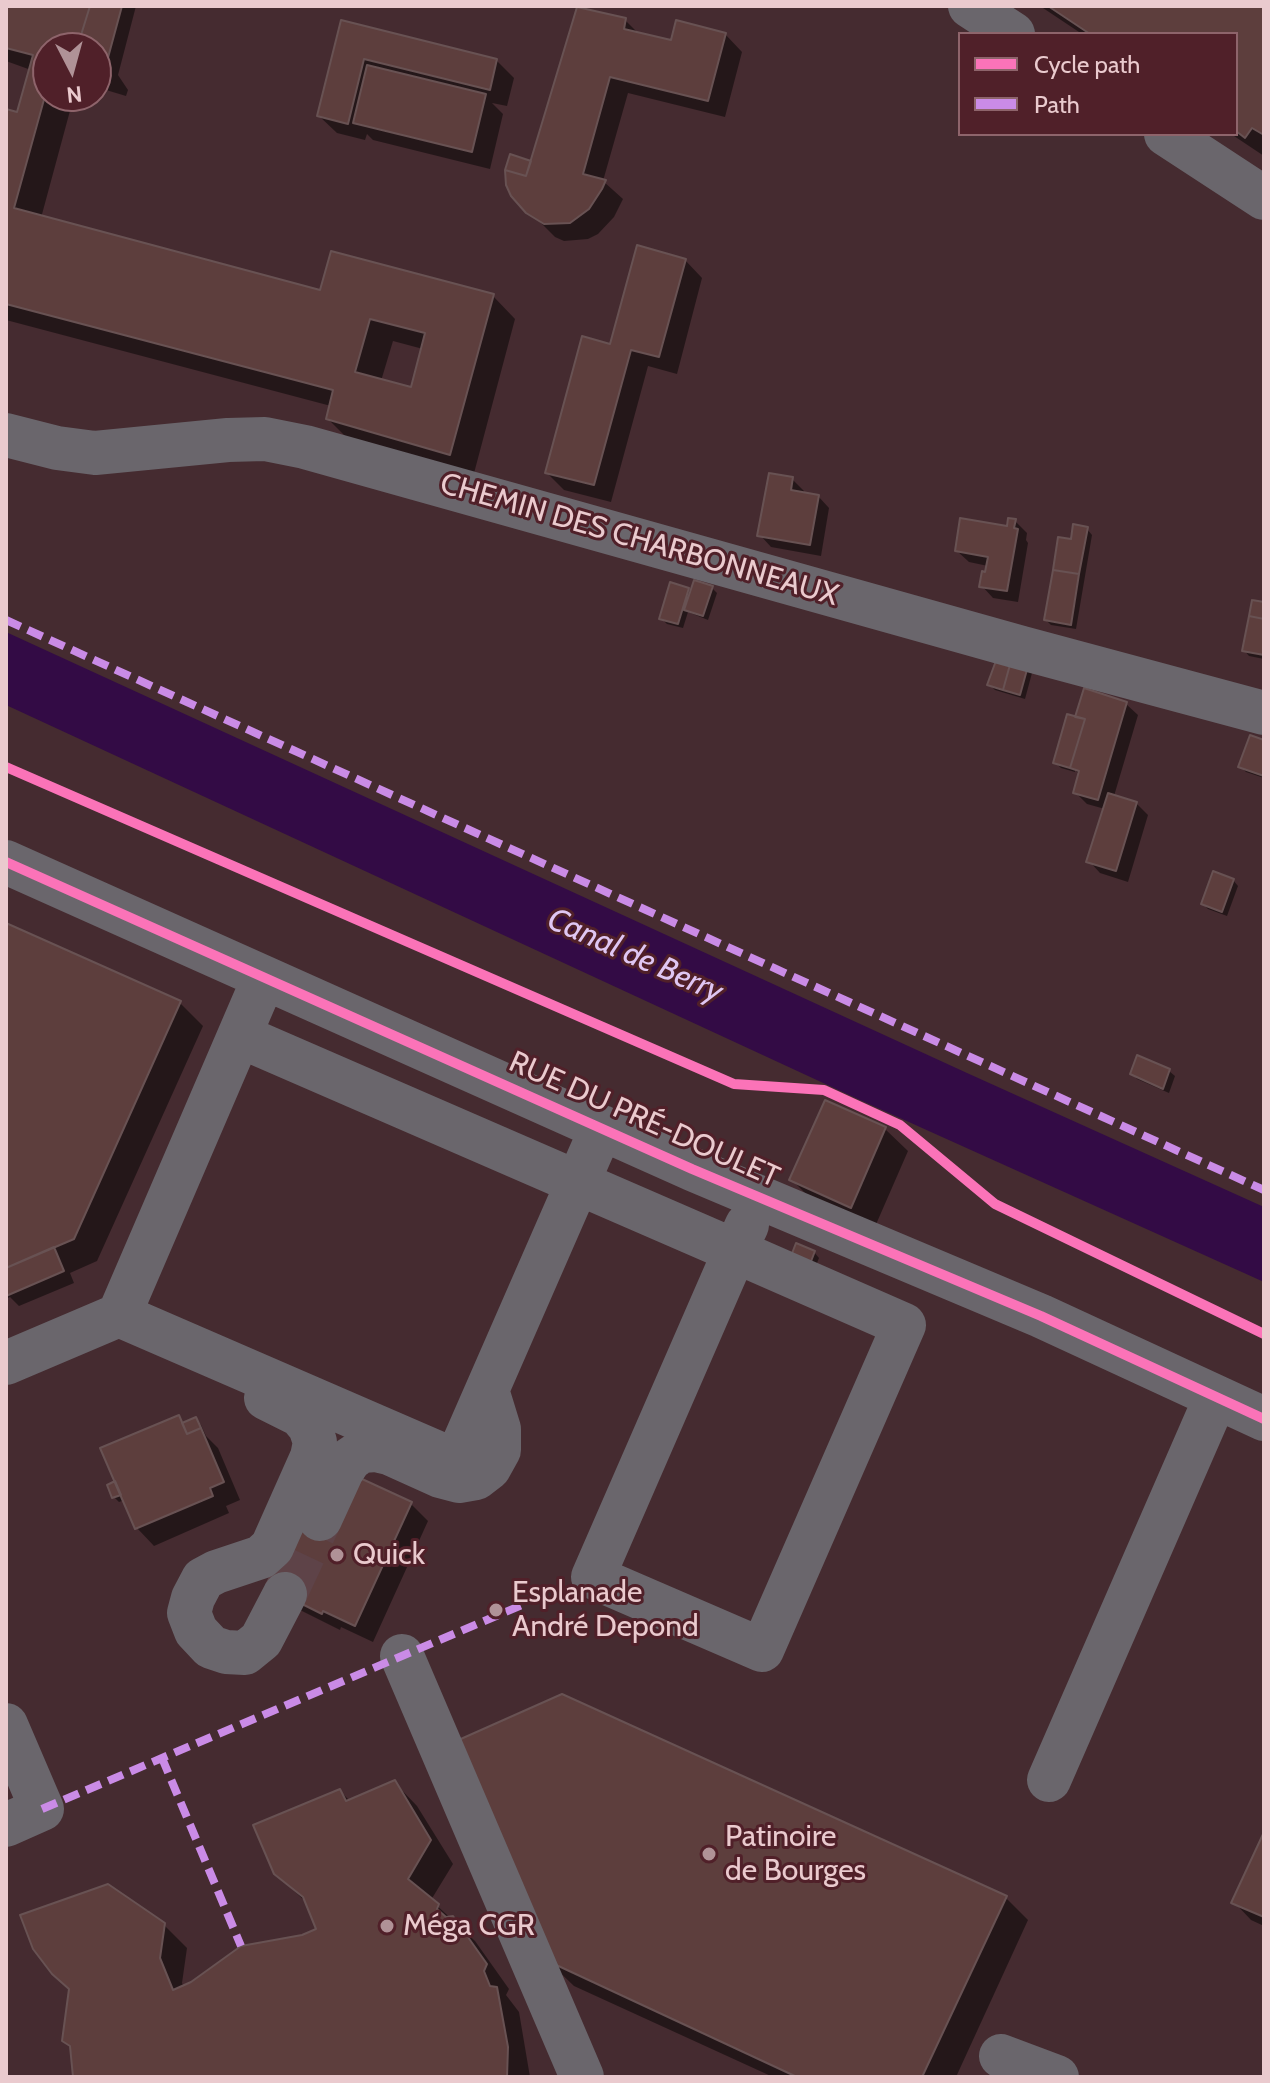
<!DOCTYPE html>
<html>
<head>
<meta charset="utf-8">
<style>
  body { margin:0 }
  #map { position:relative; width:1270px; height:2083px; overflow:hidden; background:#452b30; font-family:Cabin,sans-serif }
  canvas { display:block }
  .frame { position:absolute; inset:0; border:8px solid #eacace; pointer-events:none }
  .legend { position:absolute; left:958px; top:32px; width:280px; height:104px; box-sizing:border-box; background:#502029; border:2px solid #8e646b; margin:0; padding:10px 14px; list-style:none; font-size:24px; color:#eacace }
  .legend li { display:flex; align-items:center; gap:16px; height:40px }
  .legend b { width:40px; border:2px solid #8e646b }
  .north { position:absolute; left:32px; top:32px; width:80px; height:80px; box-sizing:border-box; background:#502029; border:2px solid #8e646b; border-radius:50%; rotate:174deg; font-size:22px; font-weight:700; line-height:32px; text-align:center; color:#eacace }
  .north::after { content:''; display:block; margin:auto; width:28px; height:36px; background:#b09297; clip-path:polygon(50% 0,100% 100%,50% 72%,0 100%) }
</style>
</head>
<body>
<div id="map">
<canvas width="1270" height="2083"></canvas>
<div class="frame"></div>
<ul class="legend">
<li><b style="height:10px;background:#fb73b8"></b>Cycle path</li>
<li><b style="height:10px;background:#ca8be6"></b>Path</li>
</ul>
<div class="north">N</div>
</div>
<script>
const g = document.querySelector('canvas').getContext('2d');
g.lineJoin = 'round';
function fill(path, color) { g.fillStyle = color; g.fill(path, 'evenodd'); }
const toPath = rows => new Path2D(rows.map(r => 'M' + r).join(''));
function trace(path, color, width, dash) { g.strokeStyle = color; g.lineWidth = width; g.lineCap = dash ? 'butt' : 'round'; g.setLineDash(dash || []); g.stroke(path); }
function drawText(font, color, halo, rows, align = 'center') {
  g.font = font + ' Cabin,sans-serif'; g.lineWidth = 6; g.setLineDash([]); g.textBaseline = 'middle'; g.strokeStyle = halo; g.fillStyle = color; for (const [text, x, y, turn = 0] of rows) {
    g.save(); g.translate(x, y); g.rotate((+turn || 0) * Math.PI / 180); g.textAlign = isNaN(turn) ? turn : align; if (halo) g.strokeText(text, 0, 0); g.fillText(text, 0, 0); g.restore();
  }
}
fill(toPath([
  [6,632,967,1073,1264,1207,1264,1282,860,1100,6,705]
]), '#330b45');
fill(toPath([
  [6,6,136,6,118,75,128,90,126,96,96,87,96,48,48,48,48,96,74,96,41,218,321,293,493,296,515,319,473,477,351,442,328,419,331,406,6,320,6,111,19,114,31,70,6,61],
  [393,341,423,349,412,390,381,381],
  [1040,6,1264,6,1264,156,1231,134,1236,134,1236,34,1082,34],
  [625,20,640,35,673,43,725,34,742,52,725,117,628,93,603,181,623,199,614,217,598,234,588,239,564,241,555,237,513,195],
  [342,23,496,60,514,78,507,106,492,103,503,114,490,169,373,140,367,134,365,140,337,133,319,116],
  [685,260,702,278,677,374,648,366,611,502,564,490,547,473,611,347],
  [792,479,804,491,804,494,818,496,829,508,821,556,771,547,760,535],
  [1015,521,1027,533,1026,540,1028,543,1018,602,993,598,982,586,988,566,969,562,957,551,1009,528],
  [1087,529,1092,535,1076,629,1051,625,1046,620,1073,541],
  [712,588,717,593,708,620,688,612,683,628,667,624,661,618,688,589,692,593],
  [1264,604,1264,659,1249,656,1244,650],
  [998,660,1032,673,1025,699,995,690,989,684],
  [1126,704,1138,715,1114,796,1136,803,1148,815,1128,882,1100,873,1089,861,1105,809,1087,804,1075,792,1080,775,1075,770,1075,772,1061,768,1055,762,1076,719],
  [1264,742,1264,778,1246,772,1240,766],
  [1233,880,1238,886,1227,916,1208,909,1203,904],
  [6,924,180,1003,203,1026,97,1261,70,1273,74,1283,19,1306,10,1297,6,1299],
  [1169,1071,1175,1076,1169,1093,1137,1079,1132,1073],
  [885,1129,908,1151,874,1229,815,1203,792,1180],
  [797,1246,814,1252,819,1258,815,1268],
  [179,1418,185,1424,196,1420,201,1425,206,1436,218,1448,240,1500,226,1506,229,1513,154,1546,137,1528,125,1500,119,1502,114,1497,117,1482],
  [411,1504,428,1521,373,1642,341,1627,340,1630,292,1606],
  [395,1783,417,1806,453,1864,431,1900,475,1941,509,1989,506,1995,519,2012,530,2077,75,2077,163,1924,187,1948,182,1983,184,1987,319,1930,308,1904,275,1873,340,1791,350,1801],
  [1264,1837,1264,1926,1251,1920,1234,1902],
  [1006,1898,1028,1920,956,2077,773,2077,574,1986,550,1963]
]), '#0007');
const building = toPath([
  [6,6,90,6,77,48,48,48,48,85,14,208,320,290,331,251,494,294,450,455,326,419,333,390,6,304,6,109,17,112,33,55,6,48,6,6],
  [370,319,425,333,411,387,355,372,370,319],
  [90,6,122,6,106,65,100,54,96,53,96,48,77,48,90,6],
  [1048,6,1264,6,1264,135,1252,128,1245,138,1236,131,1236,34,1090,34,1048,6],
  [577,7,626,18,624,29,671,40,676,20,726,33,708,101,610,77,583,174,606,180,602,189,589,209,570,223,544,224,526,213,511,196,506,185,505,170,526,176,577,7],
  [341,20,497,59,490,90,364,59,348,124,317,116,341,20],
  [96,53,100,54,106,65,103,75,96,72,96,53],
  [367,65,486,94,472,152,353,123,367,65],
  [510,154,531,161,526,176,505,170,510,154],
  [637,245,686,259,659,357,631,350,594,485,545,473,582,336,610,344,637,245],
  [769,473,793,477,791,490,819,495,810,545,757,536,769,473],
  [960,518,1007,526,1008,518,1016,519,1014,528,1018,529,1007,591,979,587,982,571,985,572,988,557,955,551,960,518],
  [1073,524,1088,527,1079,574,1053,570,1058,537,1071,539,1073,524],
  [1053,570,1079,574,1071,625,1044,620,1053,570],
  [694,580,713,586,703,616,684,610,694,580],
  [670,582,689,588,678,624,659,619,670,582],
  [1252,600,1264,602,1264,619,1249,616,1252,600],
  [1249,616,1264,619,1264,655,1242,651,1249,616],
  [997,658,1011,661,1003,690,987,685,997,658],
  [1011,661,1028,666,1020,695,1003,690,1011,661],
  [1084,688,1127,702,1098,800,1073,793,1079,771,1070,768,1085,719,1075,717,1084,688],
  [1067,714,1085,719,1070,768,1053,763,1067,714],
  [1250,735,1264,740,1264,776,1238,767,1250,735],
  [1108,793,1137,802,1116,871,1086,862,1108,793],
  [1213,871,1234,879,1222,912,1201,904,1213,871],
  [6,923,181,1001,74,1239,6,1268,6,923],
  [1137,1055,1170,1069,1163,1089,1130,1074,1137,1055],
  [825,1100,886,1127,851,1208,789,1180,825,1100],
  [796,1243,815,1251,810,1264,791,1256,796,1243],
  [54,1247,64,1271,6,1296,6,1268,54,1247],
  [179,1415,187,1434,201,1428,224,1482,210,1488,213,1496,135,1529,100,1448,179,1415],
  [196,1417,201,1428,187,1434,182,1423,196,1417],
  [349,1473,412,1502,355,1626,323,1611,322,1614,272,1589,306,1513,349,1473],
  [115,1481,121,1495,112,1498,107,1485,115,1481],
  [562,1694,1007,1896,922,2077,797,2077,552,1963,454,1742,562,1694],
  [395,1780,431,1840,408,1879,439,1904,437,1909,446,1917,453,1916,487,1964,484,1971,490,1986,497,1987,508,2047,507,2077,73,2077,70,2046,62,2041,69,1989,52,1974,33,1949,20,1915,108,1884,165,1923,160,1958,173,1990,191,1982,241,1946,302,1935,316,1929,303,1897,274,1874,253,1825,340,1789,346,1801,395,1780],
  [1264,1832,1264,1917,1231,1903,1264,1832]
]);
fill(building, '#5d3e3d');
trace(building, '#685253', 2);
trace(toPath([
  [285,1594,320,1519]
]), '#5e4348', 44, [44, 22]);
trace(toPath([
  [970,6,1013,34],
  [1166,134,1264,198],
  [6,435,57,448,95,453,228,440,265,439,305,447,1022,648,1264,713],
  [6,862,692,1169,1041,1316,1264,1419],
  [240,1036,735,1251,747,1225],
  [735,1251,904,1325,762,1650,593,1577,735,1251],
  [119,1315,456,1461,602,1127],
  [6,1363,119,1315,264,978],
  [266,1398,300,1415,310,1427,315,1442,312,1457,272,1547,261,1557,216,1572,203,1579,193,1598,189,1613,196,1631,211,1647,226,1652,245,1653,261,1640,285,1594],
  [320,1519,342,1471,350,1459,362,1451,376,1450,389,1453,440,1476,459,1481,476,1478,489,1468,499,1450,499,1429,487,1390],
  [402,1656,582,2077],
  [6,1725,42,1809,6,1825],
  [1049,1780,1216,1397],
  [1001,2056,1057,2077]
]), '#6a666c', 44);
trace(toPath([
  [6,620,1264,1190],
  [162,1758,241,1946],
  [42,1809,522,1605]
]), '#ca8be6', 8, [16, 8]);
trace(toPath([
  [6,767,734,1084,824,1090,900,1125,995,1204,1264,1334],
  [6,862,692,1169,1041,1316,1264,1419]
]), '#fb73b8', 10);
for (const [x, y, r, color] of [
  [337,1555,8,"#b09297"],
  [496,1610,8,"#b09297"],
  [709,1854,8,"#b09297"],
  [387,1926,8,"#b09297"]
]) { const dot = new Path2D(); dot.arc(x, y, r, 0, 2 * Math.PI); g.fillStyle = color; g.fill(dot); trace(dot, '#502029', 3); }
drawText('30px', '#eacace', '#502029', [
  ["CHEMIN DES CHARBONNEAUX",639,540,16],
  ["RUE DU PRÉ-DOULET",644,1120,24]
]);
drawText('30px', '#eacace', '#502029', [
  ["Quick",353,1555],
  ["Esplanade",512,1593],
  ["André Depond",512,1627],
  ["Patinoire",725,1837],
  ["de Bourges",725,1871],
  ["Méga CGR",403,1926]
], 'left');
drawText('italic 32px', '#dfc6f3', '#502029', [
  ["Canal de Berry",635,956,24]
]);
</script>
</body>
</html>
